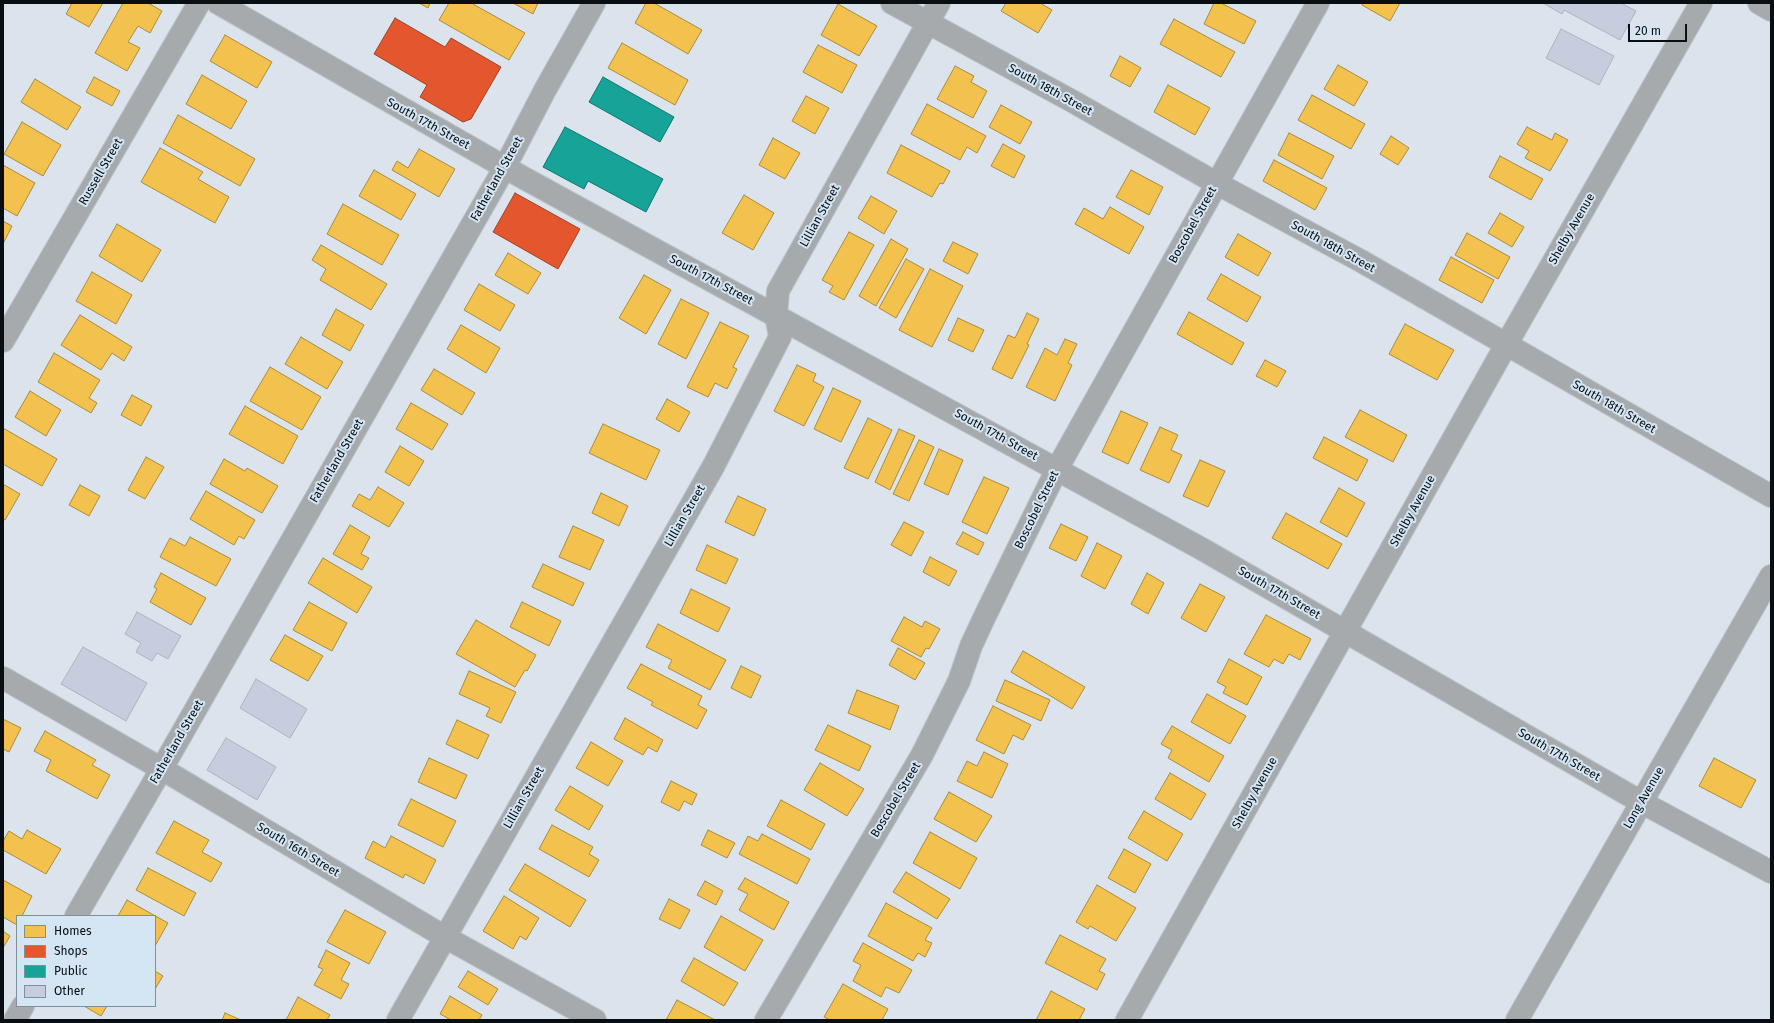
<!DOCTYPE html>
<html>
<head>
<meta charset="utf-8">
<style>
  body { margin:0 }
  #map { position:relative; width:1774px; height:1023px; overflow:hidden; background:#dbe4ed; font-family:"Fira Sans",sans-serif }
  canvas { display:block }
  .frame { position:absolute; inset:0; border:4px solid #080e12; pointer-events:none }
  .legend { position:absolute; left:16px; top:915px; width:140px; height:92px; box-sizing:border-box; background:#d4e5f4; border:1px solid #828f9a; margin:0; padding:5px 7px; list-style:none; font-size:12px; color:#080e12 }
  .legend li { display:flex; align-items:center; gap:8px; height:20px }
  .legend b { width:20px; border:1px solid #828f9a }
  .scale { position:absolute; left:1628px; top:24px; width:59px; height:18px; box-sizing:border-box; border:2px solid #080e12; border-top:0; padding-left:5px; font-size:12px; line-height:14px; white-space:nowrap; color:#080e12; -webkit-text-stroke:3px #d4e5f4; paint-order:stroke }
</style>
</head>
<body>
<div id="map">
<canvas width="1774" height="1023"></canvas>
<div class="frame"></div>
<ul class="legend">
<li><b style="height:11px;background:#f2c14e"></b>Homes</li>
<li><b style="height:11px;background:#e4572e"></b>Shops</li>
<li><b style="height:11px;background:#17a398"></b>Public</li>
<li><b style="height:11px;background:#c6cdde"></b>Other</li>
</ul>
<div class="scale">20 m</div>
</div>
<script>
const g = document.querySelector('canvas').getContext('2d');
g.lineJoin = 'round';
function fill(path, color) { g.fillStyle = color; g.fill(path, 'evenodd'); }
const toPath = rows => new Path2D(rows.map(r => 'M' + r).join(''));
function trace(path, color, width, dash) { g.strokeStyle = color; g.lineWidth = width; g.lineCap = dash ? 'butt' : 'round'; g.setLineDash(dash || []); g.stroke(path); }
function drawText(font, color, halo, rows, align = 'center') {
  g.font = font + ' "Fira Sans",sans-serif'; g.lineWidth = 4; g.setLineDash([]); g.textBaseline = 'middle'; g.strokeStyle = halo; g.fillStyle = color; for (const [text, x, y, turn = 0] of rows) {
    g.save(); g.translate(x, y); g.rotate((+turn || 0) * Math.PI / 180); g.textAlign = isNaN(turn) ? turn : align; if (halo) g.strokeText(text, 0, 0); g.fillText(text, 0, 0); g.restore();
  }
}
const homes = toPath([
  [72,3,103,3,89,27,66,14,72,3],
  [123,3,148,3,162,11,150,33,138,26,128,42,140,48,127,71,95,53,123,3],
  [419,3,430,3,428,8,419,3],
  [449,3,471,3,525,33,509,60,439,20,449,3],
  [513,3,538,3,533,14,513,3],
  [646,3,654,3,702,30,688,54,635,23,646,3],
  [1006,3,1040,3,1052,10,1038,33,1001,11,1006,3],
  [1214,3,1221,3,1256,21,1244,44,1204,24,1214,3],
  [1363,3,1400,3,1390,21,1362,5,1363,3],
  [838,4,877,26,859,56,821,35,838,4],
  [1174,19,1235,52,1221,77,1160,44,1174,19],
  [225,35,272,62,257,88,210,61,225,35],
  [622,43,688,80,675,105,608,68,622,43],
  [818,45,857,65,842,93,803,72,818,45],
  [1120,56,1141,68,1130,87,1110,76,1120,56],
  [1338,65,1368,82,1354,106,1324,89,1338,65],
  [955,66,974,76,971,82,987,91,973,118,937,99,955,66],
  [202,75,247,101,231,129,186,104,202,75],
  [94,77,120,91,112,106,86,92,94,77],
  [35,79,81,107,67,130,21,102,35,79],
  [1168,85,1210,108,1195,135,1154,112,1168,85],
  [1312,95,1365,124,1351,149,1298,120,1312,95],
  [806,96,829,108,815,134,792,121,806,96],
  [927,104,986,136,977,153,967,147,960,160,911,134,927,104],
  [1001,105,1032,122,1020,144,989,127,1001,105],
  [178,115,255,159,240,186,163,143,178,115],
  [22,122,61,145,43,176,4,154,22,122],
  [1527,127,1552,140,1555,133,1568,140,1550,171,1525,158,1529,151,1517,144,1527,127],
  [1289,133,1334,156,1322,179,1278,155,1289,133],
  [1391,136,1409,148,1398,165,1380,154,1391,136],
  [773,138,800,153,785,179,759,165,773,138],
  [1003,144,1025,156,1014,178,991,166,1003,144],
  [901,145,950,171,943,184,940,183,932,197,887,173,901,145],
  [160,148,203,172,198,179,229,197,215,223,141,182,160,148],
  [419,149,455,169,439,197,392,170,397,161,408,168,419,149],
  [1500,156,1543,179,1531,200,1489,177,1500,156],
  [1274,160,1327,188,1315,210,1263,181,1274,160],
  [3,165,35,183,17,216,3,208,3,165],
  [374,170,416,194,401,220,359,196,374,170],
  [1131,170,1163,187,1149,215,1116,197,1131,170],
  [744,195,774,213,753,250,722,233,744,195],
  [871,196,897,211,884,234,858,218,871,196],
  [343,204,399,235,382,265,327,234,343,204],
  [1110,207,1144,227,1129,254,1075,224,1084,208,1103,219,1110,207],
  [1500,213,1524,227,1512,247,1488,233,1500,213],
  [3,221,12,226,3,244,3,221],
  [117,224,161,250,142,282,99,256,117,224],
  [849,232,874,245,844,300,829,292,833,286,822,280,849,232],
  [1467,233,1510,257,1498,279,1455,255,1467,233],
  [1238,234,1271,253,1258,276,1225,257,1238,234],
  [891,239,908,249,876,306,859,296,891,239],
  [953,242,978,254,968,274,943,261,953,242],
  [321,245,387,284,371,310,320,280,326,269,312,260,321,245],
  [508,253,541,273,528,294,495,275,508,253],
  [1451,257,1494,280,1482,303,1439,280,1451,257],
  [906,259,924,269,896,318,879,308,906,259],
  [930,269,963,286,932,347,899,330,930,269],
  [92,272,132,295,116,324,76,301,92,272],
  [1221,274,1261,297,1247,322,1207,299,1221,274],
  [644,275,671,290,646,334,619,318,644,275],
  [479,284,515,305,500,331,464,310,479,284],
  [681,299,709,313,686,359,658,344,681,299],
  [336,309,364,325,350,351,322,335,336,309],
  [1189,312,1244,343,1232,365,1177,334,1189,312],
  [1027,313,1039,319,1027,344,1029,345,1012,379,992,369,1008,335,1015,338,1027,313],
  [80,315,132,347,124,361,112,353,101,370,61,345,80,315],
  [958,318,984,330,973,352,948,340,958,318],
  [720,322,749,336,733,367,737,369,727,389,715,383,708,397,687,387,720,322],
  [1405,324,1454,350,1437,380,1389,354,1405,324],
  [461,325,500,348,486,373,447,349,461,325],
  [301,337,343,362,327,389,285,364,301,337],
  [1065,339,1077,344,1068,363,1072,365,1055,401,1026,387,1045,348,1057,355,1065,339],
  [54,353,100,380,89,398,97,403,91,413,38,382,54,353],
  [1265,360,1286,371,1277,387,1256,376,1265,360],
  [797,365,816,374,813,381,824,387,804,426,774,411,797,365],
  [270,367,321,397,302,430,250,401,270,367],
  [434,369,475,393,462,415,421,390,434,369],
  [833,388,861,401,841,442,814,429,833,388],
  [30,391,61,410,46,436,15,417,30,391],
  [132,395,152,406,141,426,121,415,132,395],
  [667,399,690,412,679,432,656,419,667,399],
  [411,403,448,424,432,450,396,429,411,403],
  [245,406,298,436,283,464,229,434,245,406],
  [1360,410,1407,435,1393,462,1345,437,1360,410],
  [1121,411,1148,423,1128,464,1102,452,1121,411],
  [868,418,892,430,868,479,844,468,868,418],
  [603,424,660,450,646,480,589,453,603,424],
  [1160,427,1178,435,1171,450,1182,455,1169,483,1140,470,1160,427],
  [3,428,57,459,42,486,3,464,3,428],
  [899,429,915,436,890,490,875,482,899,429],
  [1324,437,1368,460,1357,481,1313,458,1324,437],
  [919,440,934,447,909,501,893,494,919,440],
  [400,446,424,461,409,486,385,472,400,446],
  [939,449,963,460,948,495,924,484,939,449],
  [146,457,164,467,145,499,128,490,146,457],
  [224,459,245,471,247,468,278,486,262,513,210,484,224,459],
  [1200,460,1225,471,1208,507,1183,496,1200,460],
  [984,477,1009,488,987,534,962,522,984,477],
  [3,484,20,494,5,520,3,519,3,484],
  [80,485,100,496,89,516,69,505,80,485],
  [378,487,404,503,389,527,352,506,359,494,370,500,378,487],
  [1339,488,1365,503,1347,537,1320,522,1339,488],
  [206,491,255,520,244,539,239,536,234,545,190,519,206,491],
  [601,493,628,506,619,526,592,513,601,493],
  [738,496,766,509,754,536,725,522,738,496],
  [1286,513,1342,544,1328,569,1272,538,1286,513],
  [904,522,924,532,911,556,891,545,904,522],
  [1061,524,1088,537,1076,561,1049,548,1061,524],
  [350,525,370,537,361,554,369,558,362,570,333,554,350,525],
  [573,526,604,540,590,570,559,557,573,526],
  [963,532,984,543,978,555,956,544,963,532],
  [190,537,231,559,216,586,160,557,170,538,185,546,190,537],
  [1097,543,1122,556,1105,589,1081,576,1097,543],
  [707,545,738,559,726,584,696,570,707,545],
  [930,557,957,571,949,586,923,572,930,557],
  [323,558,372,587,357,613,308,583,323,558],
  [543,564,584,583,573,606,532,587,543,564],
  [161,573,206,598,191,625,150,602,157,589,154,587,161,573],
  [1147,573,1164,583,1148,614,1131,604,1147,573],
  [1200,584,1225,597,1206,632,1181,618,1200,584],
  [691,589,730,608,718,632,680,613,691,589],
  [309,602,347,623,332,651,293,630,309,602],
  [522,602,561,621,549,646,510,627,522,602],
  [1266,615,1311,639,1300,660,1289,654,1283,664,1274,659,1269,667,1244,654,1266,615],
  [904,617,922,627,925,621,940,629,929,649,926,648,921,657,891,641,904,617],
  [476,620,536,655,527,671,525,670,515,687,456,654,476,620],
  [658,624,726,660,710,690,668,668,672,660,646,647,658,624],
  [285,635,323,656,308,681,270,660,285,635],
  [898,648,925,663,915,680,889,665,898,648],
  [1023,651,1085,687,1072,709,1011,672,1023,651],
  [1229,659,1262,677,1247,705,1223,693,1226,687,1217,682,1229,659],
  [641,664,702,696,698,705,707,710,697,729,651,705,653,702,627,688,641,664],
  [741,666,761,676,751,698,731,688,741,666],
  [469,671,516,692,501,723,486,716,490,708,459,694,469,671],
  [1005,680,1050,700,1041,721,996,701,1005,680],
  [857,690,899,706,890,730,848,713,857,690],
  [1207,694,1246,716,1230,744,1191,722,1207,694],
  [993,706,1031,725,1023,740,1013,735,1004,754,976,740,993,706],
  [625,718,663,740,657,752,648,747,643,755,614,739,625,718],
  [3,719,21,728,9,752,3,749,3,719],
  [457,720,489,735,478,759,446,744,457,720],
  [828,725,871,746,859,771,815,750,828,725],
  [1172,726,1224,756,1209,782,1168,758,1172,750,1161,744,1172,726],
  [45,731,96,760,92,765,110,775,97,799,46,771,51,760,34,751,45,731],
  [591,742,623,761,608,786,576,768,591,742],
  [984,752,1008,764,992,798,957,781,967,761,977,766,984,752],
  [429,758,467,775,456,799,418,782,429,758],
  [1714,758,1756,780,1741,808,1699,786,1714,758],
  [820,763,864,789,847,816,804,790,820,763],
  [1170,773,1206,794,1191,820,1155,799,1170,773],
  [671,781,697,794,692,805,684,801,679,811,661,802,671,781],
  [570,786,603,806,589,830,555,810,570,786],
  [949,792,992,816,976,842,934,819,949,792],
  [411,799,456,821,443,847,398,825,411,799],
  [781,800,825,824,811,850,767,826,781,800],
  [1144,811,1183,834,1167,861,1128,838,1144,811],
  [174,821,209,840,202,852,222,863,211,882,156,853,174,821],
  [552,825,593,847,589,854,599,860,589,877,539,849,552,825],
  [27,830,61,849,46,874,3,850,3,841,9,831,22,839,27,830],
  [708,830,735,843,727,858,701,845,708,830],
  [930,832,977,858,960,889,913,863,930,832],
  [762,834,810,859,797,884,739,854,748,836,758,841,762,834],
  [391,836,436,860,424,884,405,874,403,878,365,858,373,841,385,848,391,836],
  [1124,849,1151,864,1135,893,1108,878,1124,849],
  [525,864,586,900,570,927,509,890,525,864],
  [148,868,196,893,184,916,136,890,148,868],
  [906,872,950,899,937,919,893,892,906,872],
  [745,878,789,902,774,930,739,910,748,894,738,889,745,878],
  [3,880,32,896,22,916,17,916,17,925,3,917,3,880],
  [705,881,723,891,716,905,697,895,705,881],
  [1097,885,1136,908,1116,941,1090,926,1088,929,1076,922,1097,885],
  [504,896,539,918,526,940,520,936,513,949,483,931,504,896],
  [669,899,690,910,680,929,659,919,669,899],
  [127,900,168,923,155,946,155,916,118,916,127,900],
  [886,903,932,928,925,940,932,943,925,957,918,953,913,961,868,936,886,903],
  [345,910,386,932,369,964,327,942,345,910],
  [721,916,763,940,745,971,704,947,721,916],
  [3,931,10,936,3,948,3,931],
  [1060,935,1106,959,1099,971,1105,974,1097,990,1045,963,1060,935],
  [863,943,912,970,899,993,886,987,881,997,853,981,861,965,853,961,863,943],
  [326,950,350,963,341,980,349,984,341,999,314,985,323,969,318,967,326,950],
  [694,958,738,983,724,1006,681,981,694,958],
  [155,971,163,976,155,989,155,971],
  [468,971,498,989,488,1005,458,987,468,971],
  [843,984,888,1009,882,1020,830,1020,824,1017,843,984],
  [1051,991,1085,1009,1079,1020,1036,1020,1051,991],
  [450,996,482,1015,479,1020,451,1020,440,1014,450,996],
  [298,997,330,1015,327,1020,286,1020,298,997],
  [677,1000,715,1020,666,1020,677,1000],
  [84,1006,107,1006,101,1016,84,1006],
  [225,1013,241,1020,222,1020,225,1013]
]);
fill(homes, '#f2c14e');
trace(homes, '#ac8b3c', 1);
const shops = toPath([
  [395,18,445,47,451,38,501,67,471,119,463,122,420,97,427,85,374,54,395,18],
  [515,193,580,229,558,269,493,232,515,193]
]);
fill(shops, '#e4572e');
trace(shops, '#a24126', 1);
const public = toPath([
  [603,77,674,117,660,142,589,102,603,77],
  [565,127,663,179,646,212,588,181,584,189,543,167,565,127]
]);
fill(public, '#17a398');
trace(public, '#127670', 1);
const building = toPath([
  [1543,3,1621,3,1636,11,1620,40,1564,10,1562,14,1543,3],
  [1561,29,1614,56,1599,85,1546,58,1561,29],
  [137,612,181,636,168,659,157,653,152,661,136,652,141,643,125,634,137,612],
  [83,647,147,683,126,721,61,684,83,647],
  [256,679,307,709,290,738,240,708,256,679],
  [226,738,276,767,257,800,207,770,226,738]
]);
fill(building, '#c6cdde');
trace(building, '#aeb3ba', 1);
const minor = toPath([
  [218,3,522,177,1202,549,1641,802,1771,872],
  [892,3,1072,101,1216,183,1361,261,1771,496],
  [1759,3,1771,10],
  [3,341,199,3],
  [3,678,162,769,445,937,595,1020],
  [76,916,169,756,505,167,545,90,594,3],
  [15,1020,23,1006],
  [398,1020,713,467,780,337,776,315,778,291,939,3],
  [766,1020,922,755,959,681,971,646,984,618,1057,469,1318,3],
  [1127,1020,1506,345,1701,3],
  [1517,1020,1771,576]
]);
trace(minor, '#bbc2c8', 24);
trace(minor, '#a6aaac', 22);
drawText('12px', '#080e12', '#d4e5f4', [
  ["South 18th Street",1050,90,29],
  ["South 17th Street",428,124,29],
  ["Russell Street",101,172,-60],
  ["Fatherland Street",497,179,-61],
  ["Lillian Street",820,216,-61],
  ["Boscobel Street",1193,225,-61],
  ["Shelby Avenue",1572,229,-60],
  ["South 18th Street",1333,247,29],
  ["South 17th Street",711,280,28],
  ["South 18th Street",1614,407,30],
  ["South 17th Street",996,435,29],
  ["Fatherland Street",337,461,-60],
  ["Boscobel Street",1037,510,-64],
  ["Shelby Avenue",1413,511,-61],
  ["Lillian Street",685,516,-60],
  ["South 17th Street",1279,593,30],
  ["Fatherland Street",177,742,-60],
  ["South 17th Street",1559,755,30],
  ["Shelby Avenue",1255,793,-61],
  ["Lillian Street",524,798,-60],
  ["Long Avenue",1644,798,-60],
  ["Boscobel Street",896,800,-59],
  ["South 16th Street",298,850,31]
]);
</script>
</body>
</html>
